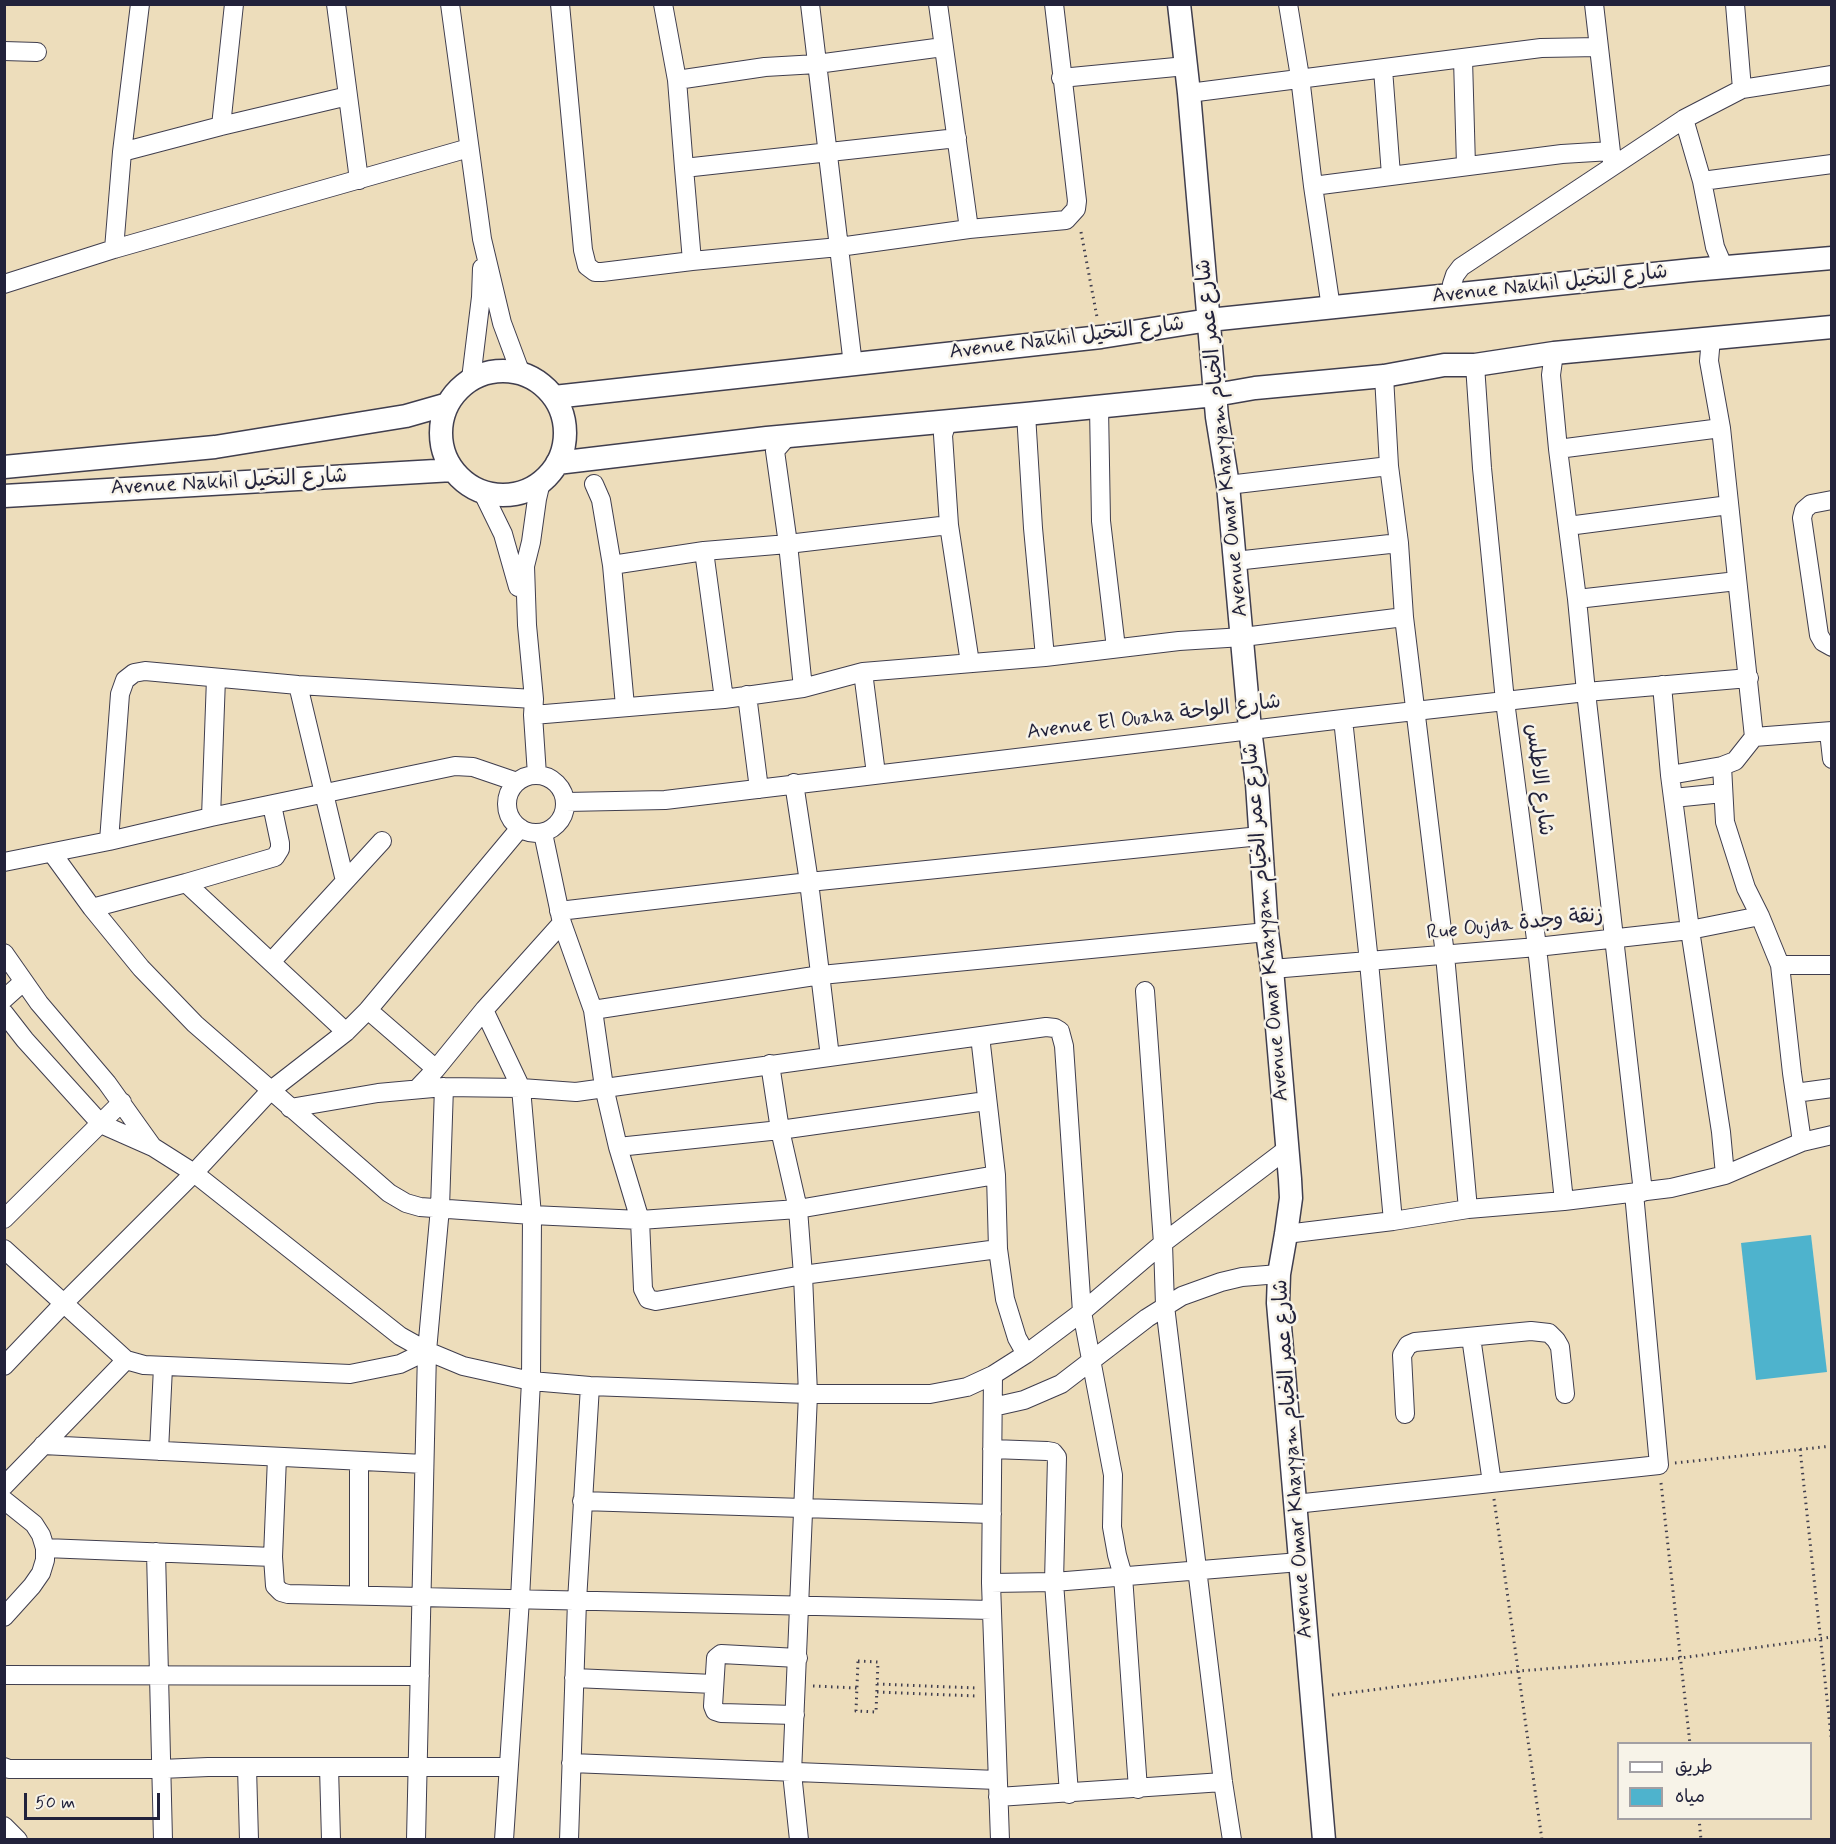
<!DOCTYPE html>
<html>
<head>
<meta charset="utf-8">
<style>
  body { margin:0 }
  #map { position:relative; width:1836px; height:1844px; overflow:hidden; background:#edddbb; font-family:Mynerve,"Playpen Sans Arabic",sans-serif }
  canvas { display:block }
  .frame { position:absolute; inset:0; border:6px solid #22223b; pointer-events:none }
  .legend { position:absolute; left:1617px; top:1742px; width:195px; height:78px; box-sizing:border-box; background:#f7f3e8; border:2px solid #a29fa3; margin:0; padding:8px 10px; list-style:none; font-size:18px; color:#22223b }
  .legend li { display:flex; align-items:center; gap:12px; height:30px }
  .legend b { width:30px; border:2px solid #a29fa3 }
  .scale { position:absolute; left:24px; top:1793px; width:136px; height:27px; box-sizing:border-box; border:3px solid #22223b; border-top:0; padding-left:8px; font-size:18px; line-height:21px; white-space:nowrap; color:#22223b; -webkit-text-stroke:4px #f7f3e8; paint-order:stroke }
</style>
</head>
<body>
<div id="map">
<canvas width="1836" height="1844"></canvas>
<div class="frame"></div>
<ul class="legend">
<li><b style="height:8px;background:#fff"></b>طريق</li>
<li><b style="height:16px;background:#4eb3cd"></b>مياه</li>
</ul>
<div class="scale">50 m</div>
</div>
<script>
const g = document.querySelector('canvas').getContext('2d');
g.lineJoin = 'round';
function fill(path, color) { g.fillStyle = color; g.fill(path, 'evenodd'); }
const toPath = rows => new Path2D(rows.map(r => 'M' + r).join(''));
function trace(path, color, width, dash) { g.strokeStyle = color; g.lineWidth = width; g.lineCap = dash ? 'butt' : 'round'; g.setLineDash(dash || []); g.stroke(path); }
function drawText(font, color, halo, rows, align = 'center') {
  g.font = font + ' Mynerve,"Playpen Sans Arabic",sans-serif'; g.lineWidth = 5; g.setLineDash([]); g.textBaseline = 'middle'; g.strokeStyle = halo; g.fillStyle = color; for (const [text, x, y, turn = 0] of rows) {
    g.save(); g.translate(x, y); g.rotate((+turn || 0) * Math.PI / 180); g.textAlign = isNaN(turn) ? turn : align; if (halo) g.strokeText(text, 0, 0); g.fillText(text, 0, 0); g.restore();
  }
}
fill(toPath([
  [1811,1235,1827,1372,1756,1380,1741,1243]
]), '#4eb3cd');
const minor = toPath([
  [336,4,359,180],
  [450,4,482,239,502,323,521,374],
  [560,4,583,250,587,266,595,272,602,272,692,261,839,247,969,229,1066,220,1076,209,1077,201,1054,4],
  [663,4,677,80],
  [810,4,853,365],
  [938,4,969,229],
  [1288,4,1300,77,1313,186,1331,308],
  [1594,4,1612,161],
  [1735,4,1742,89],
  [943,47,817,64,765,67,677,80,684,168,957,138],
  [4,51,37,52],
  [1463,59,1466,166],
  [1383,69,1391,175],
  [1061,78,1186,66],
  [1189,93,1541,48,1599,47],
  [1684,119,1702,181,1715,247,1724,268],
  [221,126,234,4],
  [122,152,221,126,348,96],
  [684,168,692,261],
  [1702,181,1832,164],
  [1313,186,1562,154,1611,151],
  [114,249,122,152,140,4],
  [4,284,114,249,469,148],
  [1458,294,1452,284,1455,275,1461,267,1684,119,1742,89,1832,75],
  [1711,338,1709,361,1721,428,1754,737,1735,761,1722,766,1725,822,1746,888,1760,916,1780,965,1792,1073,1802,1142],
  [1554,353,1551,375,1558,449,1577,599,1586,692,1643,1192],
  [1475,365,1482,468,1505,701,1537,947,1564,1201],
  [1384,376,1389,466,1399,543,1404,617,1445,955,1468,1209],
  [471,379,481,297,482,268],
  [1099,407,1101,521,1116,648],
  [1026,414,1033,528,1045,657],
  [947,422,943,435,949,525,970,663],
  [787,437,775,451,788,544,803,688],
  [1558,449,1721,428],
  [594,484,601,500,612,565,625,706],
  [1228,485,1389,466],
  [482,491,503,534,518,587],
  [1832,500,1811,504,1804,510,1802,518,1819,635,1823,642,1832,647],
  [1568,526,1729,505],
  [704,551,724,699],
  [1235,561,1399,543],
  [612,565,704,551,788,544,949,525],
  [1577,599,1737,581],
  [863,672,876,774],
  [298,685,345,881],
  [1662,685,1670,775,1690,930,1721,1132,1725,1175],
  [747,695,759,789],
  [533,715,724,699,803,688,863,672,1045,657,1179,641,1243,637,1404,617],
  [1343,719,1369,962,1393,1221],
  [1829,732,1832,759],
  [1754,737,1832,731],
  '507 804a29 29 0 1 1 58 0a29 29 0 1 1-58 0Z',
  [537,775,533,715,534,699,527,625,525,566,531,542,537,499,541,482],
  [1670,775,1722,766],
  [794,783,809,882,830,1057],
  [1673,798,1723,793],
  [566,802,665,800,1343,719,1586,692,1749,678],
  [211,817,216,678],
  [543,833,562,923,593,1010,604,1087,618,1147,640,1220,643,1289,648,1299,656,1301,803,1275,998,1249,996,1175,980,1036],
  [109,841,120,694,125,680,134,673,145,671,298,685,534,699],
  [52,853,92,908,141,968,195,1024,389,1193,406,1203,420,1207,532,1215,640,1220,798,1209,996,1175],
  [4,862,109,841,211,817,455,766,473,767,517,782],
  [186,883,275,857,280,849,280,843,272,805],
  [92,908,186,883,346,1032],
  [559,911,809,882,1260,836],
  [4,953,39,1003,107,1083,152,1146],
  [271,962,382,841],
  [1780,965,1832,965],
  [1272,969,1537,947,1690,930,1760,916],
  [1145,991,1163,1243,1165,1306,1223,1782,1232,1840],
  [4,999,23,982],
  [368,1010,436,1069],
  [484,1010,521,1088,532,1215,531,1381,520,1599,504,1840],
  [593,1010,821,975,1267,932],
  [4,1013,25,1040,101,1124,153,1147,194,1173,400,1336,427,1351,463,1366,531,1381,590,1386,808,1394,930,1394,967,1387,993,1375,1026,1354,1082,1312,1163,1243,1287,1149],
  [770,1064,780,1130,798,1209,803,1275,808,1394,792,1773,799,1840],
  [417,1089,436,1069,484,1010,562,923],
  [1795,1093,1832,1088],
  [290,1108,378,1093,444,1087,521,1088,576,1092,1046,1027,1055,1028,1060,1031,1064,1046,1082,1312,1113,1475,1112,1527,1117,1555,1123,1576,1138,1789],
  [618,1147,780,1130,986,1101],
  [4,1219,122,1102],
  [1286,1234,1393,1221,1468,1209,1564,1201,1671,1188,1725,1175,1802,1142,1832,1135],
  [4,1249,126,1360,144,1365,350,1374,400,1364,427,1351],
  [998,1249,1005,1299,1017,1338,1026,1354],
  [1471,1337,1492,1483],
  [4,1366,65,1302,194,1173,270,1091,346,1032,368,1010,520,828],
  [993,1375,991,1583,1000,1840],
  [993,1407,1024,1400,1061,1384,1147,1318,1182,1296,1221,1282,1242,1277,1279,1274],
  [1405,1414,1402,1355,1408,1345,1415,1342,1531,1331,1549,1333,1556,1340,1560,1347,1565,1394],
  [43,1445,424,1464],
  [992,1449,1047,1451,1053,1452,1057,1457,1054,1582,1069,1794],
  [159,1451,163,1367],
  [4,1486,126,1360],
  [4,1500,34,1524,41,1535,45,1548,45,1560,41,1573,32,1586,4,1617],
  [582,1501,992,1514],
  [1295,1504,1659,1465,1634,1193],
  [45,1548,273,1557,275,1586,281,1592,288,1594,992,1610],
  [156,1552,163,1840],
  [273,1557,277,1457],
  [991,1583,1054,1582,1300,1562],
  [359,1595,359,1462],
  [4,1675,420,1676],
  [574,1678,714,1684],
  [795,1715,721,1713,715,1711,713,1706,716,1658,721,1654,798,1658],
  [571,1763,997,1780],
  [4,1767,9,1769,161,1769,208,1767,508,1767],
  [247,1767,249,1840],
  [329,1767,331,1840],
  [998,1797,1223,1782],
  [4,1826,18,1840],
  [416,1840,427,1351,440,1208,444,1087],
  [569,1840,577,1601,590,1386]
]);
const tertiary = toPath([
  [1179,4,1189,93,1217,417,1228,485,1250,729,1257,784,1267,932,1272,969,1290,1179,1291,1198,1286,1234,1279,1274,1278,1303,1324,1840],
  '441 433a62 62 0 1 1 124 0a62 62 0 1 1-124 0Z',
  [554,397,1101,337,1209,320,1692,270,1832,258],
  [557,463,767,438,1026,414,1215,395,1255,388,1384,376,1444,365,1475,365,1554,353,1832,327],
  [4,467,215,447,406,416,448,404],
  [4,496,453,470]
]);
trace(minor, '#403e4e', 20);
trace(tertiary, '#403e4e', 25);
trace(toPath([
  [1081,232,1097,317],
  [1800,1449,1832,1745],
  [1675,1463,1832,1446],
  [1661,1483,1690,1744],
  [1494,1499,1542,1840],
  [858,1661,878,1662,876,1712,856,1711,858,1661],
  [877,1684,977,1688],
  [813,1686,857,1688],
  [877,1692,977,1696],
  [1332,1695,1519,1671,1681,1658,1832,1637],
  [1699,1818,1701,1840]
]), '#403e4e', 3, [1.5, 4.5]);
trace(minor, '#fff', 18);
trace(tertiary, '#fff', 22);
drawText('21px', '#22223b', '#f7f3e8', [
  ["Avenue Nakhil شارع النخيل",1550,285,-6],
  ["Avenue Nakhil شارع النخيل",1067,339,-7],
  ["Avenue Omar Khayyam شارع عمر الخيام",1223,438,-96],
  ["Avenue Nakhil شارع النخيل",229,483,-3],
  ["Avenue El Ouaha شارع الواحة",1154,718,-7],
  ["شارع الاطلس",1538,780,83],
  ["Avenue Omar Khayyam شارع عمر الخيام",1267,922,-95],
  ["Rue Oujda زنقة وجدة",1515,925,-6],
  ["Avenue Omar Khayyam شارع عمر الخيام",1294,1459,-94]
]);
</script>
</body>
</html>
